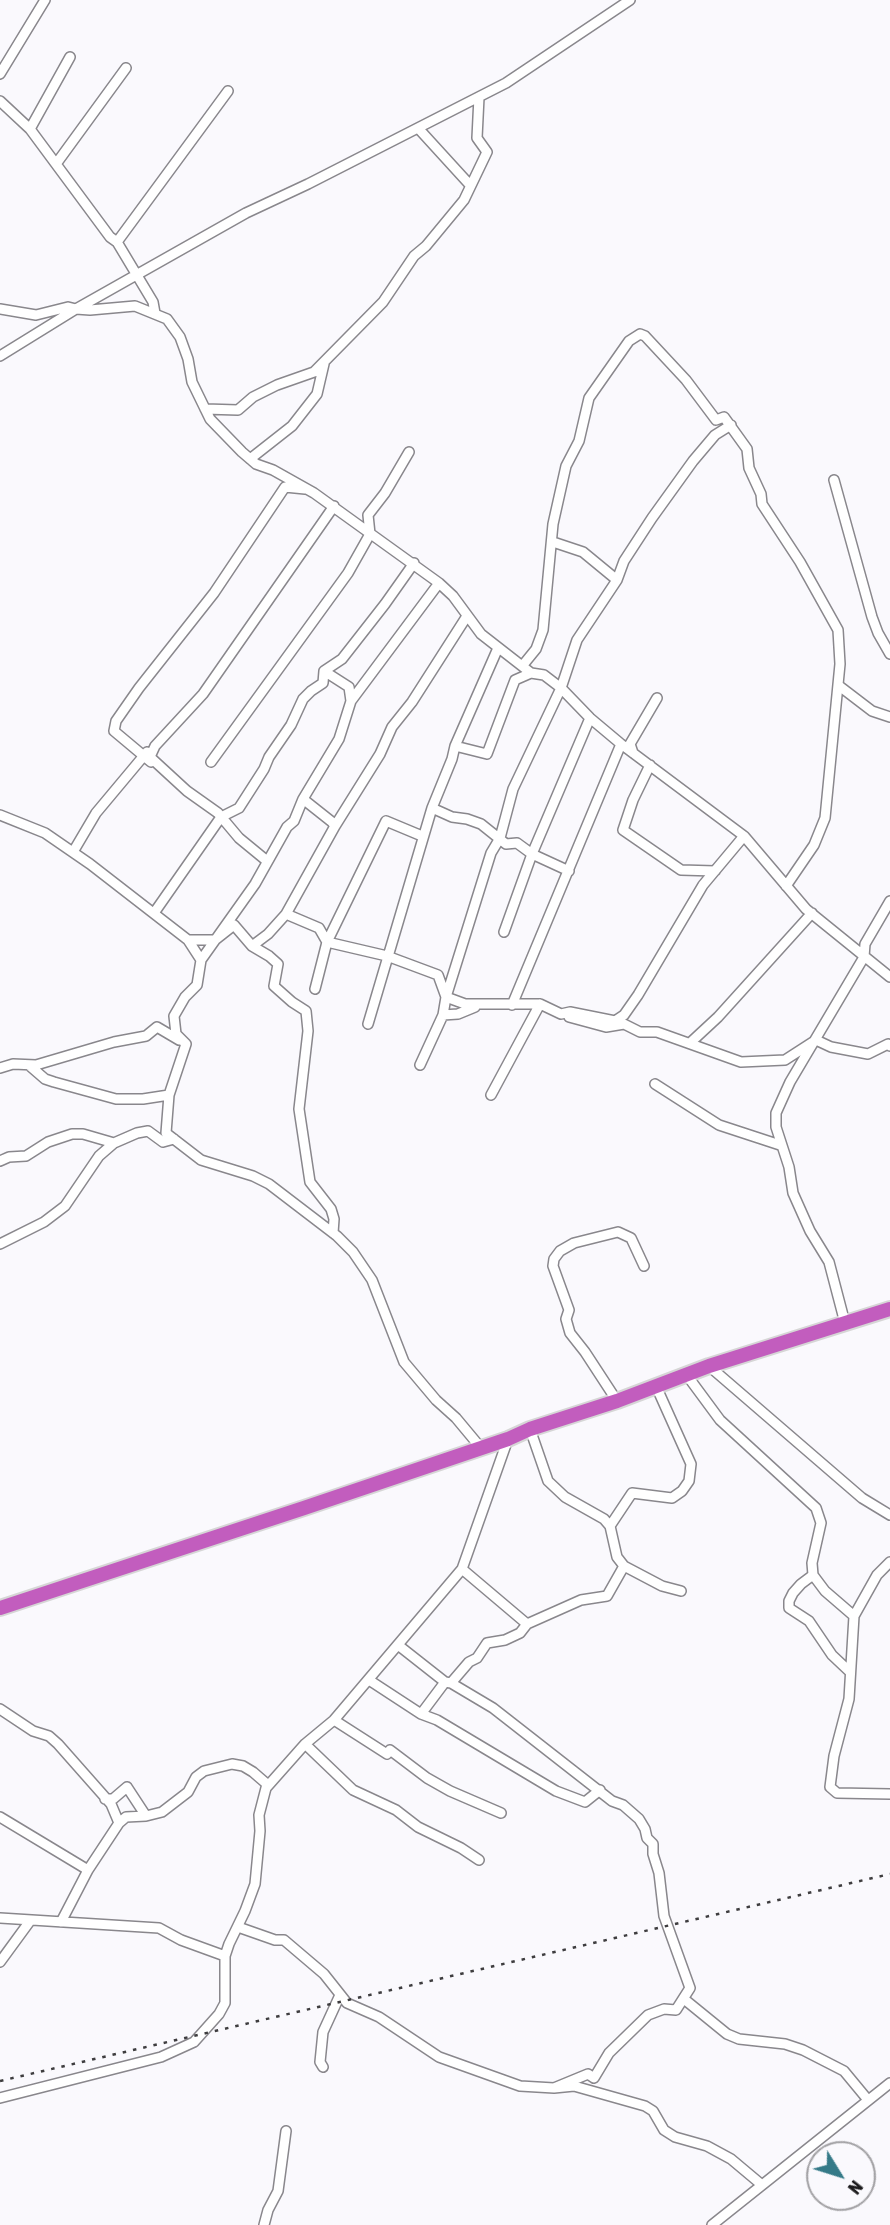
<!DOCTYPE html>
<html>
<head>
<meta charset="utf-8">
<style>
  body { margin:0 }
  #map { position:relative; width:890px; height:2225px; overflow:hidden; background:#faf9fd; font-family:"Asap Condensed",sans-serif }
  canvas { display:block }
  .north { position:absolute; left:806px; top:2141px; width:70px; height:70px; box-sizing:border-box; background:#faf9fd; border:2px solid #a1a0a3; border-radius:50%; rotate:128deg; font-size:19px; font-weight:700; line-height:28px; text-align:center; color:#1b1a1c }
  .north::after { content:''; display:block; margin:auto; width:24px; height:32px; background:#357a88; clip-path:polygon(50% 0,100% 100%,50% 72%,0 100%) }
</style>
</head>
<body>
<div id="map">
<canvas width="890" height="2225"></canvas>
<div class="north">N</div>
</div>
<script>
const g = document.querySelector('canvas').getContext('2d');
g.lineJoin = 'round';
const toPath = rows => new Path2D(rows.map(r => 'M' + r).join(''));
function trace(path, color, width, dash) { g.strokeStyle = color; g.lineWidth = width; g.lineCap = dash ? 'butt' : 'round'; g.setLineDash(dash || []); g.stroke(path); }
const minor = toPath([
  [0,74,45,0],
  [0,101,30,129,110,237,117,242,153,302,155,313],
  [418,128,470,185],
  [30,129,70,57],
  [56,164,126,68],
  [117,242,228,91],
  [0,309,36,315,68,307,76,309,246,213,308,184,506,83,630,0],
  [0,356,76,309,90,310,135,306,167,319,180,337,188,359,192,382,210,419,242,452,256,464,273,470,314,493,439,583,453,596,481,634,531,673,544,675,561,688,590,718,621,744,744,836,806,909,890,977],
  [205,409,238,410,253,397,277,385,314,372,383,302,414,256,426,246,464,200,487,152,477,138,479,97],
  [250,459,292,426,317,394,324,364],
  [834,480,872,617,878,633,890,654],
  [553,542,583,552,617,580],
  [523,665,536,649,543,630,553,524,566,466,579,441,589,398,629,341,640,334,645,336,686,380,716,420,724,417,747,449,749,468,761,494,762,504,800,562,838,630,840,664,825,818,814,845,786,886],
  [838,685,872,711,890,717],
  [351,701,439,583],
  [455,746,487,754,515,680,531,673],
  [633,753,630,744,657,698],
  [151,762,114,731,116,721,139,688,214,593,285,487,305,489],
  [211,762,348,573,370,534,368,515,385,493,409,452],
  [650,765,633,800,623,830,681,870,715,871],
  [303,799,339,739,351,701,349,687,324,671],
  [432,808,452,817,467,819,481,824,506,844,517,843,532,854,569,871],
  [0,815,45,833,90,864,188,940,201,960],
  [73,852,96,813,147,752],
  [267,861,239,838,218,813,187,791,150,757,155,746,203,694,334,506],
  [154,913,221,817,239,808,264,769,269,757,291,725,303,699,311,691,323,683,324,671,342,659,385,604,414,563],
  [286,914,335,826,380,754,392,727,412,702,467,616],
  [504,932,532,854,590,718],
  [188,940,215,940,234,925,252,946,269,956,278,964,274,986,292,1002,306,1011,308,1031,299,1109,310,1182,331,1209,334,1219,333,1233],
  [252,946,268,934,286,914,319,928,327,942,387,956,438,975,446,997,465,1004,540,1004,561,1014,570,1012,615,1021,624,1015,638,995,703,885,744,836],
  [315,989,327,942,386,821,422,836],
  [512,1005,621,744],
  [443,1015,458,1014,475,1007],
  [569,1017,606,1027,624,1024,640,1032,657,1032,741,1062,785,1060,816,1040,831,1047,868,1054,888,1044,890,1046],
  [368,1024,432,808,452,759,455,746,498,648],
  [690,1043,718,1017,812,913],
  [186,1044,169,1095,166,1133,201,1160,253,1176,269,1184,337,1236,353,1252,372,1280,404,1362,436,1400,456,1418,481,1448],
  [186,1044,176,1034,174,1016,185,997,197,985,201,960,255,884,287,827,294,821,303,799,332,822,335,826],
  [420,1065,443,1015,446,997,491,853,500,838,513,789,561,688,577,640,617,580,624,561,652,518,693,461,715,435,731,425],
  [30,1066,45,1079,54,1082,116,1099,143,1099,169,1095],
  [0,1068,13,1064,36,1065,114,1042,146,1036,157,1027,179,1040],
  [655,1084,719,1125,780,1145],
  [491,1095,540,1004],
  [0,1161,9,1157,26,1156,48,1142,72,1134,83,1134,114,1143],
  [0,1244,44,1222,65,1206,99,1156,114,1143,137,1133,148,1131,163,1142,174,1139],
  [845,1323,829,1262,810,1231,793,1193,789,1167,776,1127,776,1113,790,1082,864,957,865,944,890,901],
  [709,1366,862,1498,890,1515],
  [686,1374,720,1420,816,1508,821,1523,812,1563,813,1575,825,1591,854,1616],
  [617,1401,585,1352,570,1333,566,1319,569,1310,553,1266,554,1259,560,1251,574,1243,618,1232,631,1238,644,1266],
  [530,1429,548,1481,565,1497,604,1519,610,1526,617,1557,624,1566,662,1586,681,1591],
  [610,1526,632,1493,672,1498,682,1491,689,1481,691,1464,656,1386],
  [890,1562,877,1575,854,1616,849,1699,834,1756,830,1787,837,1793,890,1794],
  [462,1569,527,1624],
  [813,1575,801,1584,793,1593,789,1601,789,1608,809,1621,832,1655,850,1672],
  [398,1645,445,1682,451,1683,493,1708,612,1801,623,1805,639,1819,645,1829,647,1838,653,1844,653,1854,659,1873,664,1916,690,1988,676,2010,664,2009,648,2015,609,2053,594,2078,588,2074,554,2088],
  [369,1680,421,1714,437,1720,556,1791,585,1802,600,1790],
  [451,1683,469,1662,477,1658,487,1643,505,1640,520,1633,527,1624,581,1600,607,1596,624,1566],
  [0,1709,33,1731,49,1736,58,1744,111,1804,119,1823],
  [421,1714,445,1682],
  [334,1720,387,1754,390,1750,427,1778,450,1791,501,1813],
  [305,1744,353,1790,396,1810,418,1827,461,1848,479,1860],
  [105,1799,113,1799,127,1787,146,1816],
  [0,1817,88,1870],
  [0,1918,159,1928,181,1940,225,1956],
  [61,1922,88,1870,119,1823,126,1817,146,1816,162,1812,188,1792,196,1777,204,1771,232,1764,243,1766,253,1772,268,1785],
  [238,1927,275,1940,284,1940,324,1974,347,2003,379,2017,439,2057,520,2086,554,2088,574,2086,645,2106,653,2111,664,2130,675,2137,707,2146,731,2159,762,2185],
  [0,1962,30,1921],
  [684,1999,727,2034,739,2039,785,2044,803,2050,844,2071,868,2100],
  [323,2067,320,2062,323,2032,340,1995],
  [0,2098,161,2057,194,2042,219,2014,225,2003,225,1956,229,1944,245,1911,255,1884,260,1831,259,1815,266,1788,305,1744,334,1720,462,1569,508,1439],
  [264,2225,268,2210,278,2191,286,2131],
  [712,2225,890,2083]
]);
const highway = toPath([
  [0,1608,304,1508,508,1439,530,1429,617,1401,709,1366,890,1309]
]);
trace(minor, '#89878c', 12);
trace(highway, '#d6d6d6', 18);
trace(minor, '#fff', 9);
trace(highway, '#c25dbe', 14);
trace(toPath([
  [0,2081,890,1874]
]), '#3e3d3f', 2.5, [3.5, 7]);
</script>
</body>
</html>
